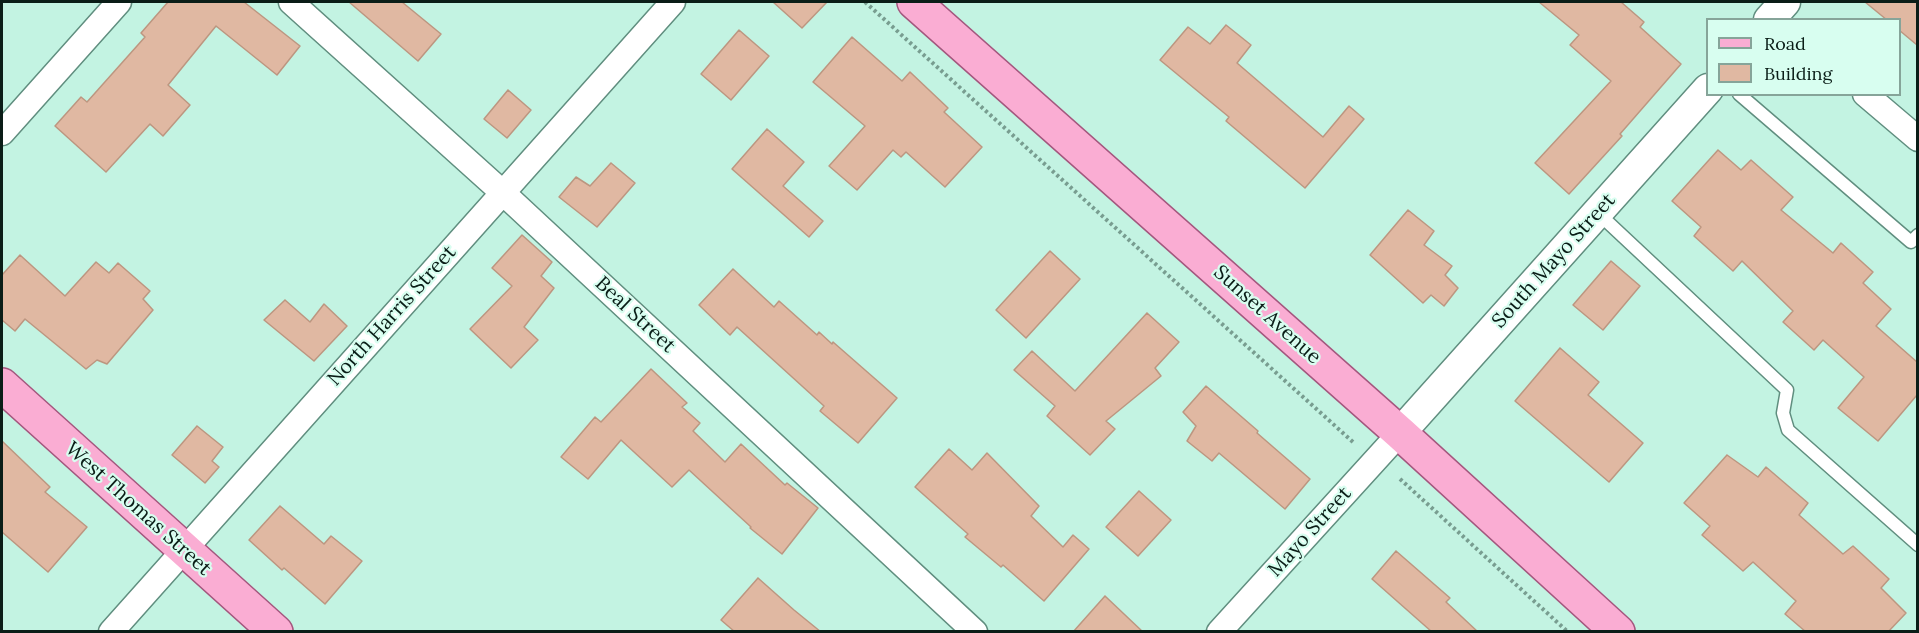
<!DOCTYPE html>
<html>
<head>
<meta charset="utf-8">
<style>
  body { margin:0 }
  #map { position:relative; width:1919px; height:633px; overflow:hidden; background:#c3f3e2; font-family:Lora,serif }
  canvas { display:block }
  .frame { position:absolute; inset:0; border:3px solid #0a1d17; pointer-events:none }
  .legend { position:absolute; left:1706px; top:18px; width:195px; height:78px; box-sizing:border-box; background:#d8fef0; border:2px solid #86a499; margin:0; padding:8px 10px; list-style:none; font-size:18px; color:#0a1d17 }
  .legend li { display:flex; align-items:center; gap:12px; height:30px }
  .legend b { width:30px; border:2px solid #86a499 }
</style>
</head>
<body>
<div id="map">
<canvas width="1919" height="633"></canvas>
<div class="frame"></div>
<ul class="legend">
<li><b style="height:8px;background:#faadd3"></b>Road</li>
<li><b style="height:16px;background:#e0b8a2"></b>Building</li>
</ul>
</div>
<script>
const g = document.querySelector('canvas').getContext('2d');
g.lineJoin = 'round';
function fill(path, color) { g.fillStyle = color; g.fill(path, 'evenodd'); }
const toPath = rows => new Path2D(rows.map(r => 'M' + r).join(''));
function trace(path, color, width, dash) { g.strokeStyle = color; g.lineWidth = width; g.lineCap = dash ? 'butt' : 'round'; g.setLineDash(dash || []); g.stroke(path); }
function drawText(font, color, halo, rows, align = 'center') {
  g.font = font + ' Lora,serif'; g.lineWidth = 4.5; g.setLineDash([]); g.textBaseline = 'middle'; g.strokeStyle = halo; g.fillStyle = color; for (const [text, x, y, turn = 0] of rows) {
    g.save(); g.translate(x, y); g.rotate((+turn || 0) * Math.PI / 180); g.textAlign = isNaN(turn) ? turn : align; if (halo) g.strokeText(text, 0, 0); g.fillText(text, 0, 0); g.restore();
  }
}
const building = toPath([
  [168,2,244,2,300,46,277,75,216,26,168,85,190,105,163,136,150,124,106,172,55,126,81,97,87,102,145,37,141,33,168,2],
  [349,2,402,2,441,34,418,61,349,2],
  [773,2,827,2,802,28,773,2],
  [1539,2,1621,2,1644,22,1640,27,1681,64,1620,134,1622,136,1569,194,1535,163,1611,81,1570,45,1579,35,1539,2],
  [1865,2,1917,2,1917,45,1899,30,1899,20,1887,20,1865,2],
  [1226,25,1251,45,1237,63,1323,137,1349,106,1364,119,1305,188,1226,121,1229,117,1160,60,1188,27,1210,44,1226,25],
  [739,30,769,56,731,100,701,74,739,30],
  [852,37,902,81,910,72,948,108,944,112,982,147,945,187,906,152,901,157,893,150,857,190,829,166,865,126,813,82,852,37],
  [508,90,531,110,507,138,484,119,508,90],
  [767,129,804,162,783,186,823,221,809,237,732,169,767,129],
  [1718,150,1741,170,1751,160,1793,197,1781,210,1833,253,1841,243,1873,272,1863,283,1891,309,1876,326,1917,362,1917,395,1878,441,1838,408,1864,377,1823,340,1814,350,1783,322,1793,311,1742,261,1733,271,1694,236,1701,227,1672,201,1718,150],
  [611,163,635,183,597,227,559,197,576,177,590,186,611,163],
  [1408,210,1434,231,1424,245,1452,266,1445,275,1458,288,1444,306,1431,295,1423,303,1370,255,1408,210],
  [522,235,552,262,541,276,554,288,524,327,538,340,511,368,470,329,512,286,492,268,522,235],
  [1050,251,1080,279,1026,338,996,310,1050,251],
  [20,255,65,296,96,262,109,273,118,263,150,291,143,299,153,310,107,364,97,360,86,369,25,319,15,331,2,320,2,275,20,255],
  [1611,261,1640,286,1603,330,1573,305,1611,261],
  [733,269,774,307,779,301,817,335,819,332,832,344,833,342,897,398,858,443,820,411,824,406,737,327,730,335,699,305,733,269],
  [285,300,310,322,324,304,347,326,314,361,264,320,285,300],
  [1147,313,1179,342,1155,368,1161,376,1106,421,1115,429,1090,455,1047,416,1055,406,1014,370,1032,351,1075,391,1147,313],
  [1560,348,1599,382,1588,395,1643,443,1609,482,1515,401,1560,348],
  [651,369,687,403,682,407,700,423,693,431,725,462,741,444,785,485,787,483,818,508,782,554,750,528,751,527,689,470,672,487,621,440,588,479,561,457,595,417,601,422,651,369],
  [1206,386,1258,431,1257,433,1310,479,1285,509,1219,453,1212,461,1187,441,1196,426,1183,412,1206,386],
  [197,426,223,447,212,461,219,467,205,483,172,455,197,426],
  [2,441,50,487,45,492,87,527,48,572,2,532,2,441],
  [949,449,972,470,987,453,1039,506,1031,516,1063,547,1073,535,1089,549,1044,601,1003,565,1001,567,965,537,968,534,915,487,949,449],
  [1727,455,1758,477,1766,467,1808,503,1799,515,1843,554,1853,546,1889,579,1881,588,1906,613,1888,632,1806,632,1785,614,1796,601,1753,562,1743,571,1702,535,1710,526,1684,503,1727,455],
  [1139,491,1171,520,1138,556,1106,527,1139,491],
  [280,506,324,544,331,536,362,561,325,604,284,568,282,570,249,540,280,506],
  [1396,551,1450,598,1446,602,1478,632,1432,632,1372,579,1396,551],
  [758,578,794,610,821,632,735,632,721,620,758,578],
  [1105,596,1143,632,1073,632,1105,596]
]);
fill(building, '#e0b8a2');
trace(building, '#bc9680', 1.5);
const service = toPath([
  [1739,94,1911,242,1918,235],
  [1598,213,1787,390,1783,413,1788,430,1918,545]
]);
const minor = toPath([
  [291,2,502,192,975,632],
  [1865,94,1918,139],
  [2,133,119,2],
  [111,632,673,2],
  [1219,632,1400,433]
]);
const tertiary = toPath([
  [1769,20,1785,2],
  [1400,433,1708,89]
]);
const primary = toPath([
  [914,2,1400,433,1618,632],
  [2,385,276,632]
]);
trace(service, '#608e7f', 15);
trace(minor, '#608e7f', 27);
trace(tertiary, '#608e7f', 33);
trace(primary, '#a3577e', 36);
trace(toPath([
  [865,2,1353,442],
  [1400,479,1568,632]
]), '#789d90', 4, [3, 3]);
trace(service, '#fff', 12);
trace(minor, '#fff', 24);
trace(tertiary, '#fff', 30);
trace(primary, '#faadd3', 33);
drawText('20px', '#0a1d17', '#d8fef0', [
  ["South Mayo Street",1554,261,-48],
  ["Beal Street",635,315,43],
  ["Sunset Avenue",1267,315,42],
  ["North Harris Street",392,316,-48],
  ["West Thomas Street",138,509,42],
  ["Mayo Street",1310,532,-48]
]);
</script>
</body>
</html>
